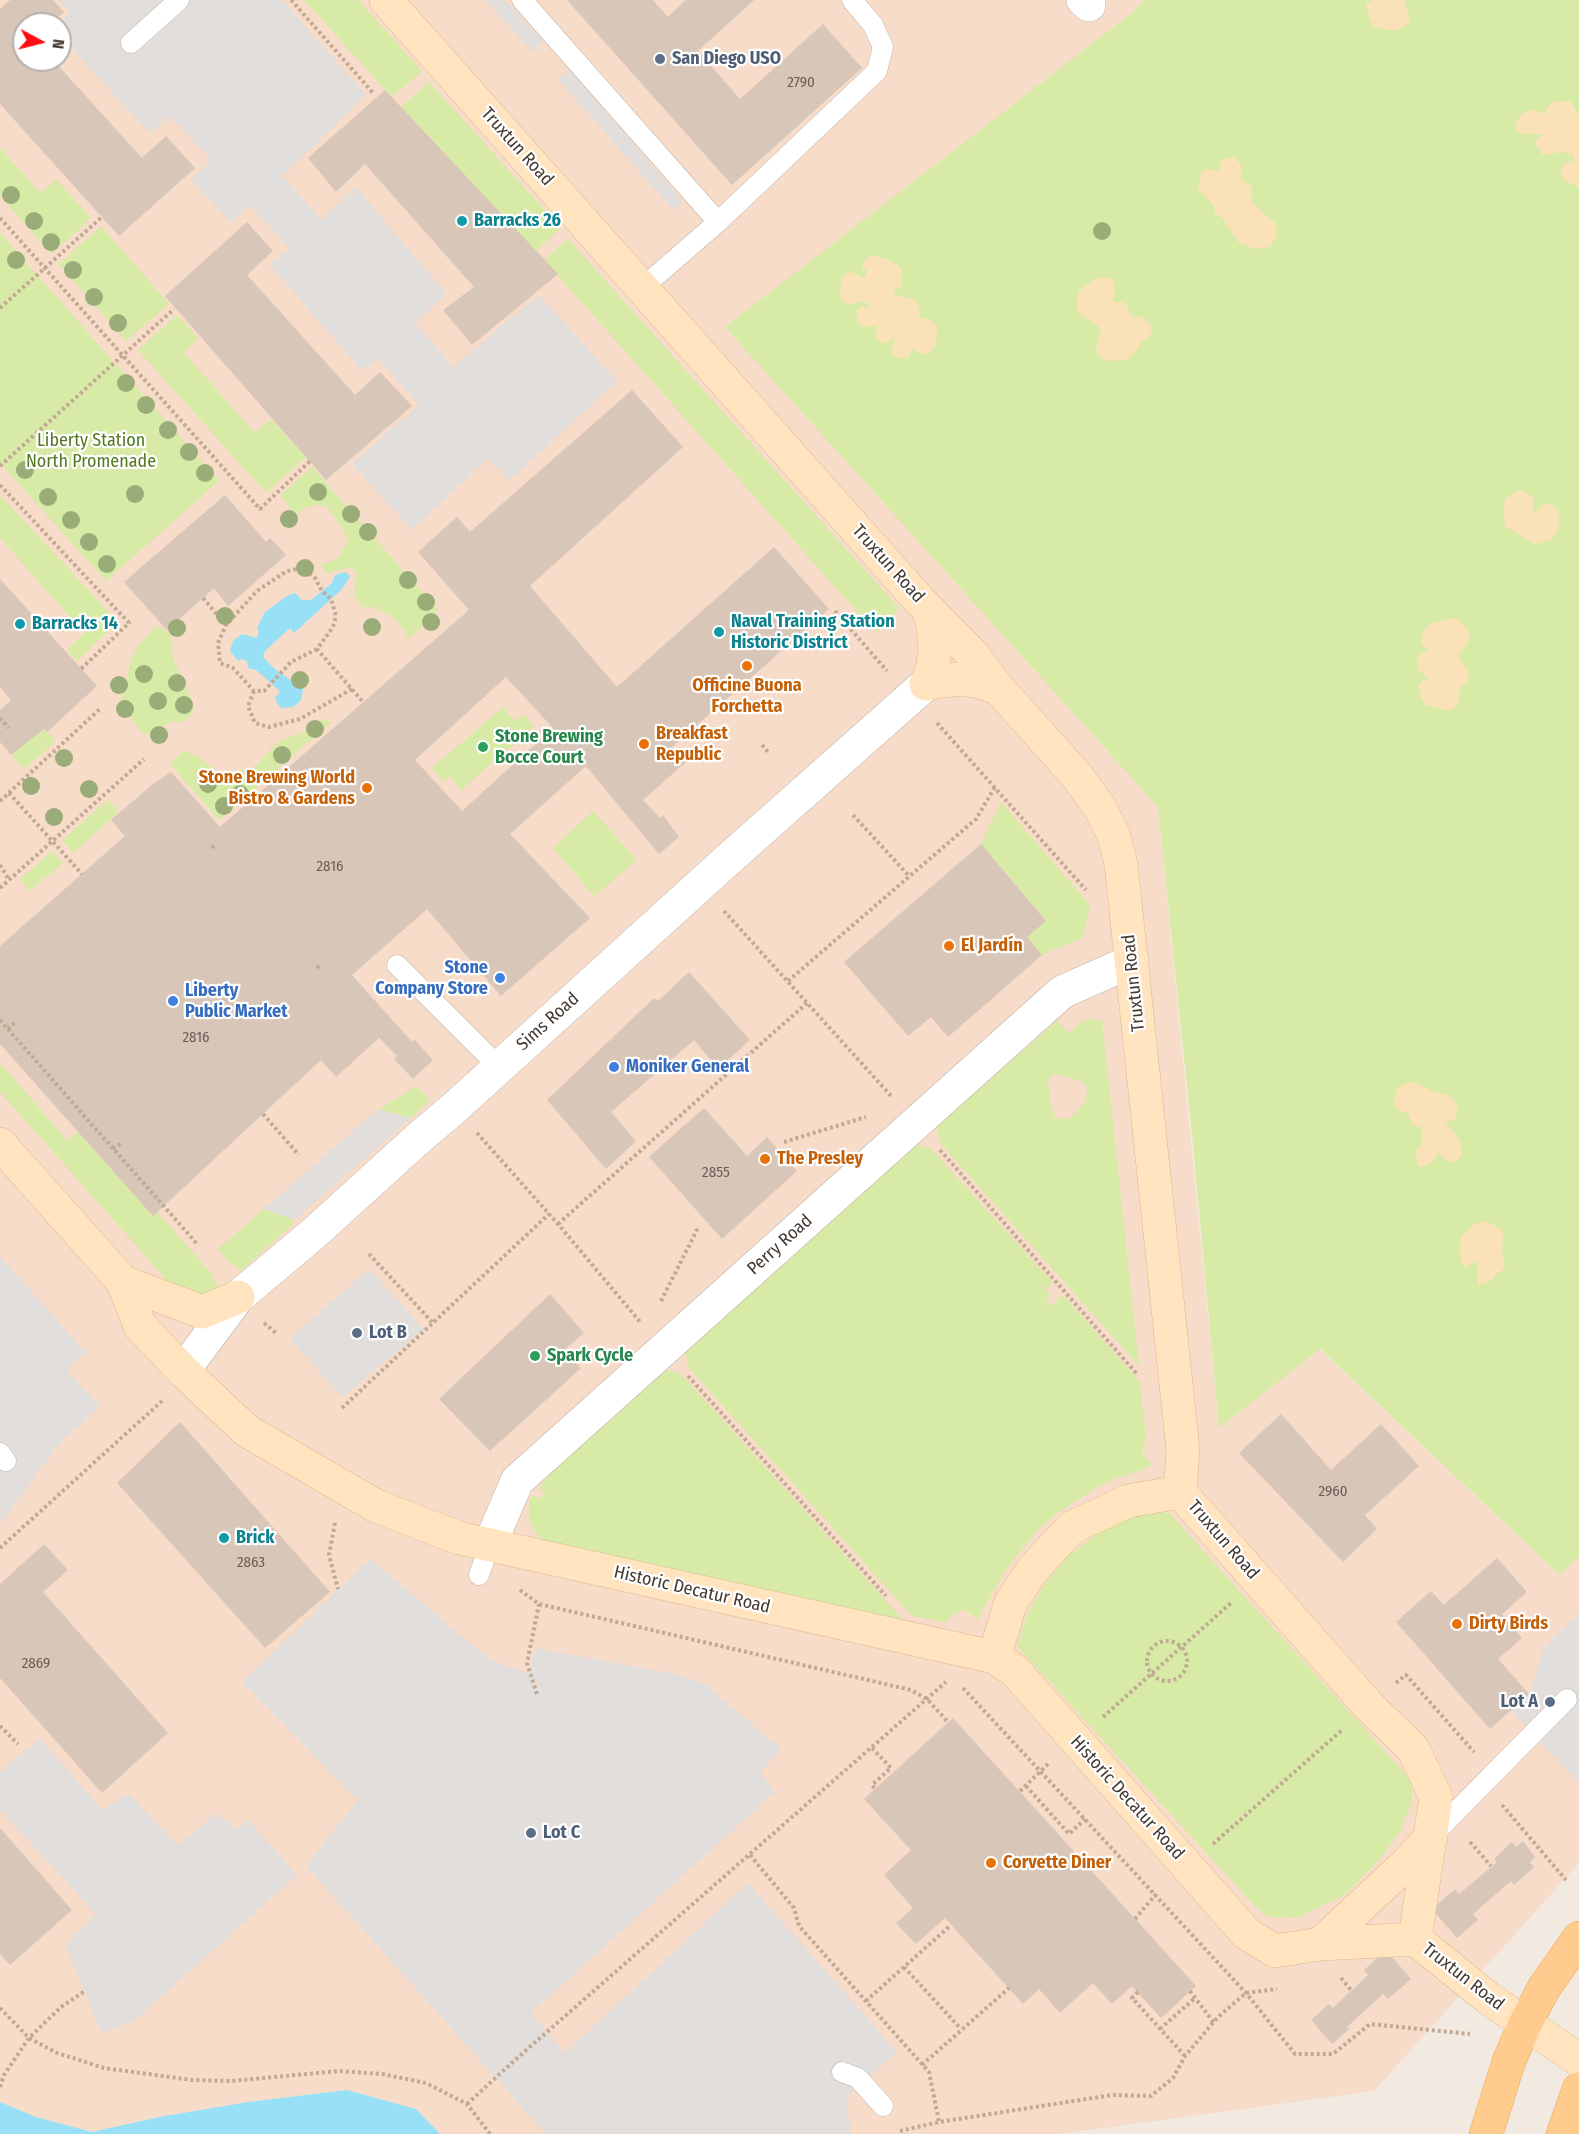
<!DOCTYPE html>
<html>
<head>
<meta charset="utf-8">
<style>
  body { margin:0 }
  #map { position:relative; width:1579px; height:2134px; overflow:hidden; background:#f2eae1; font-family:"Fira Sans Condensed",sans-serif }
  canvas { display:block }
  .north { position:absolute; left:12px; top:12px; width:60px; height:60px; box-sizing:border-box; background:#fff; border:2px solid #b4b0ad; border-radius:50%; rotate:97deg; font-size:16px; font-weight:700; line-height:24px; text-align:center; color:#443a32 }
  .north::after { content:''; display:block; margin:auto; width:21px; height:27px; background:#ff0c12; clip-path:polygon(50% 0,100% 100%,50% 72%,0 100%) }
</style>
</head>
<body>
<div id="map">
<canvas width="1579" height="2134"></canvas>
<div class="north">N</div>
</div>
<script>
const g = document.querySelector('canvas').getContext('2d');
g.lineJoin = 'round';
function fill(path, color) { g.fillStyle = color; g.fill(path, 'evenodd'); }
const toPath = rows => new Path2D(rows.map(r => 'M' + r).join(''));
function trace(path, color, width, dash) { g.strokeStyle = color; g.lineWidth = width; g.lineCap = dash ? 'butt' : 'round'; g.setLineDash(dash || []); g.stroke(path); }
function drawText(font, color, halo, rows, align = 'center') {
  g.font = font + ' "Fira Sans Condensed",sans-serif'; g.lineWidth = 4.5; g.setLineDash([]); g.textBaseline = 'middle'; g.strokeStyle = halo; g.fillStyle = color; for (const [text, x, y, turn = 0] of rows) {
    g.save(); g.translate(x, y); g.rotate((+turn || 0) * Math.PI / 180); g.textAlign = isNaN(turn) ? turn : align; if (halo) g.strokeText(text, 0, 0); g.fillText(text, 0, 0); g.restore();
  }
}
fill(toPath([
  [0,0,1144,0,1133,12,726,327,1158,807,1219,1427,1319,1349,1560,1575,1579,1556,1579,1863,1374,2091,1061,2134,440,2134,416,2109,347,2090,248,2102,159,2117,92,2132,36,2117,0,2102],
  [24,24,60,24,60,60,24,60]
]), '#f7dcc9');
fill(toPath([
  [304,0,358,0,422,71,392,97],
  [1144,0,1579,0,1579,1556,1560,1575,1320,1349,1219,1428,1192,1135,1158,807,725,327,1133,12],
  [429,82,561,228,536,251,401,107],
  [0,148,41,193,56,179,91,218,52,254,0,196],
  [101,226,169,304,126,341,59,264],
  [0,233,219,481,106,581,0,463],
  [568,239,899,608,876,633,544,260],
  [177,315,198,338,184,353,255,433,271,419,306,457,266,493,138,350],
  [312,467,438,610,409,639,397,620,374,607,361,607,354,593,357,574,352,567,327,573,320,565,337,559,348,542,344,531,327,506,313,505,294,514,281,495],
  [0,495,118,622,77,661,67,650,84,633,0,538],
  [157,626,169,633,173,643,171,654,194,706,193,714,184,721,170,722,144,735,120,703,129,671,131,659,139,644],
  [503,707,515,721,523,714,534,726,461,790,450,776,443,781,432,768],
  [323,719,331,722,219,820,169,763,184,751,201,758,214,770,226,773,255,767,276,743,305,731],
  [44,729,56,741,24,769,11,755],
  [108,800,119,812,73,853,62,840],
  [1001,802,1090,905,1083,938,1042,955,1027,937,1046,920,981,844],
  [593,811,637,860,594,896,553,848],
  [52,851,63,863,30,891,20,879],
  [1087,1019,1102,1020,1139,1366,941,1144,936,1127,1057,1021,1069,1033,1080,1023],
  [1055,1074,1081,1081,1087,1086,1086,1100,1081,1107,1069,1119,1059,1119,1054,1115,1050,1103,1048,1079],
  [0,1063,68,1141,78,1132,153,1216,157,1212,211,1273,219,1291,199,1299,172,1286,0,1092],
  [416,1085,430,1101,411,1118,378,1109,407,1092],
  [917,1145,931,1149,1053,1283,1045,1290,1050,1295,1045,1299,1051,1306,1062,1294,1140,1382,1146,1439,1142,1454,1152,1464,1145,1469,1115,1479,1096,1488,1056,1514,1037,1531,1007,1568,977,1620,970,1613,963,1610,949,1617,948,1623,912,1616,689,1368,685,1352],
  [264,1209,292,1218,294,1223,241,1271,227,1260,218,1249],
  [664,1369,681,1374,906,1623,549,1542,537,1535,529,1520,529,1503,532,1495,540,1499,545,1493,538,1489,547,1477],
  [1152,1511,1169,1513,1400,1768,1411,1782,1412,1803,1400,1831,1380,1859,1346,1894,1297,1918,1268,1917,1252,1903,1017,1646,1027,1615,1043,1587,1067,1557,1101,1531,1127,1517]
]), '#d8eba6');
fill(toPath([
  [1373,0,1404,0,1410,18,1406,26,1393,31,1374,27,1370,20,1366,7,1367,3],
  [1560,101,1570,101,1579,116,1579,187,1564,180,1560,174,1563,164,1575,160,1573,155,1562,152,1543,155,1534,142,1544,134,1521,134,1515,131,1517,120,1523,113,1534,109,1546,115,1546,108,1553,102],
  [1233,157,1241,164,1241,179,1252,187,1251,202,1276,224,1277,235,1271,246,1260,249,1253,248,1238,242,1222,217,1215,213,1213,204,1198,189,1201,172,1208,169,1218,172,1220,162,1226,158],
  [875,256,889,260,898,265,902,271,902,286,895,291,893,295,914,299,919,307,920,317,928,319,937,326,936,345,930,353,924,355,911,348,909,357,900,358,896,357,891,353,895,335,885,344,874,337,878,325,863,327,858,324,856,311,862,307,869,307,870,304,861,301,850,305,842,301,839,294,843,275,850,272,865,278,867,271,863,268,862,264,868,257],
  [1106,277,1113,280,1116,290,1112,302,1122,302,1128,307,1129,313,1132,316,1143,317,1150,324,1152,334,1147,339,1141,341,1136,352,1126,360,1108,361,1100,358,1096,349,1100,331,1098,326,1079,314,1076,306,1079,291,1097,278],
  [1520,490,1533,497,1534,515,1542,505,1547,504,1553,505,1557,509,1559,514,1559,529,1552,539,1537,544,1531,542,1505,526,1503,508,1506,498],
  [1454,618,1459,620,1469,632,1470,638,1466,646,1458,656,1469,672,1468,680,1460,688,1459,704,1455,708,1447,711,1426,705,1421,698,1418,686,1422,681,1429,678,1418,670,1417,665,1418,654,1430,650,1421,644,1423,632,1429,624],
  [1412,1081,1432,1091,1449,1095,1454,1100,1458,1109,1455,1119,1445,1123,1457,1136,1461,1144,1462,1153,1458,1160,1452,1162,1446,1161,1438,1152,1435,1161,1421,1167,1417,1165,1416,1151,1421,1145,1422,1127,1413,1126,1408,1113,1402,1112,1393,1105,1397,1088],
  [1486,1221,1501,1229,1504,1239,1501,1248,1505,1266,1502,1271,1495,1275,1493,1280,1478,1285,1477,1263,1474,1262,1466,1268,1462,1263,1459,1251,1461,1236,1475,1224]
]), '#fbe1b8');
fill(toPath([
  [59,0,282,0,366,95,282,176,322,220,356,187,446,294,415,323,453,367,539,295,617,381,510,480,488,458,412,530,352,464,419,405,378,359,362,371,270,265,289,248,250,205,230,222,191,180,211,160,170,116,149,133,60,35,60,24,70,13],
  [486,0,505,0,543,42,532,52],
  [570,70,683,202,673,210,558,79],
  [378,1109,411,1118,294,1220,264,1209],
  [0,1256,85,1352,67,1371,100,1406,58,1445,0,1524],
  [369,1269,424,1329,342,1397,290,1338],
  [370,1559,491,1661,527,1672,536,1648,683,1676,705,1684,781,1749,760,1773,775,1792,531,2013,565,2053,748,1883,897,2052,846,2097,851,2134,546,2134,306,1866,358,1800,242,1682],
  [1579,1613,1579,1782,1511,1711,1531,1692,1543,1648],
  [39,1738,103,1810,128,1793,178,1845,217,1813,236,1829,248,1820,297,1875,134,2021,102,2033,65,1945,96,1914,0,1810,0,1773]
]), '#e2dedb');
fill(toPath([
  [346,572,350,577,342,589,294,633,290,628,265,651,263,657,276,670,289,679,304,684,301,700,293,707,280,708,275,698,280,691,256,670,248,668,247,661,241,659,238,661,230,651,233,641,242,634,257,638,259,632,257,627,265,612,287,596,295,593,302,600,311,600,332,583,335,575],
  [347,2090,416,2109,440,2134,0,2134,0,2102,36,2117,92,2132,159,2117,248,2102]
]), '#97e0f6');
fill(toPath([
  [10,0,53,0,64,12,50,24,24,24,24,60,53,60,142,158,166,136,195,168,119,236,0,104,0,9],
  [567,0,653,0,668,17,686,0,754,0,698,51,740,99,823,24,862,68,732,185],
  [385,90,558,274,472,345,443,310,474,287,365,164,336,192,308,158],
  [247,222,273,251,247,275,355,395,380,372,412,406,326,480,165,296],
  [632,390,683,447,530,586,617,687,774,547,829,609,672,747,686,762,643,800,660,818,663,815,679,837,659,854,586,766,510,834,590,918,501,996,427,909,352,975,412,1042,414,1039,433,1060,413,1079,394,1059,397,1056,379,1038,336,1077,321,1060,153,1216,0,1044,0,946,125,836,111,820,153,784,171,772,220,827,469,610,418,552,457,517,470,532],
  [506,677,553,728,462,811,415,760],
  [225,495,266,542,270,538,286,555,228,606,214,588,167,630,124,582],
  [0,579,97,686,47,732,44,729,11,755,0,742,0,710,11,700,0,687],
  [981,844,1046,921,1027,937,1042,955,948,1037,931,1017,908,1036,844,962],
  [689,972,750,1040,718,1069,694,1040,611,1112,636,1141,606,1169,547,1100,654,998,658,1001],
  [704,1108,747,1156,767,1137,797,1171,722,1239,649,1157],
  [550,1294,584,1333,563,1351,581,1368,490,1451,439,1399],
  [1281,1414,1331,1470,1381,1424,1419,1466,1365,1515,1377,1529,1343,1562,1239,1453],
  [180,1422,330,1592,265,1648,117,1483],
  [44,1544,68,1570,43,1592,168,1733,102,1793,0,1678,0,1584],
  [1497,1558,1527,1592,1502,1614,1522,1638,1498,1659,1529,1694,1490,1729,1396,1622,1431,1591,1444,1605],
  [953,1718,1196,1986,1161,2018,1132,1986,1112,2004,1093,1983,1060,2013,1039,1989,1023,2004,945,1918,916,1944,896,1923,913,1908,884,1875,911,1850,864,1799],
  [0,1828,72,1910,10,1965,0,1954],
  [1523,1841,1535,1857,1530,1862,1534,1867,1514,1885,1511,1881,1473,1914,1478,1920,1457,1938,1432,1909,1455,1889,1459,1894,1497,1862,1494,1859,1512,1842,1516,1847],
  [1386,1950,1411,1979,1388,1999,1383,1994,1347,2027,1350,2028,1332,2044,1311,2020,1329,2004,1333,2008,1368,1975,1364,1970]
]), '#d8c6b9');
const lane = toPath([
  [522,0,718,222,877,71,883,47,873,25,852,0],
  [131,43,179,0],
  [642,288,718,222],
  [397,965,499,1067],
  [0,1453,6,1461],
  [479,1575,490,1544],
  [1431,1837,1567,1699],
  [842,2072,858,2078,883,2106]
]);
const street = toPath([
  [1083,0,1089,5],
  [183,1371,238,1297,312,1235,421,1136,452,1110,732,856,926,684],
  [490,1544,517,1481,1062,992,1132,961]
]);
const secondary = toPath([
  [386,0,920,601,973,655,998,688,1077,776,1100,808,1114,836,1121,864,1183,1450,1180,1492,1369,1706,1413,1749,1436,1797,1415,1939],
  [926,684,932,670,935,649,932,620,928,609],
  [926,684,941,681,961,679,980,682,998,688],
  [0,1144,123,1282,140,1326,183,1371,247,1431,376,1506,459,1538,994,1657,1015,1671,1247,1934,1275,1951,1320,1944,1415,1939],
  [123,1282,202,1312,238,1297],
  [994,1657,1011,1602,1034,1568,1071,1528,1128,1501,1180,1492],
  [1415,1939,1488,1998,1579,2060],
  [1320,1944,1406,1864,1431,1837]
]);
const primary = toPath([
  [1486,2134,1509,2061,1525,2024,1544,1988,1579,1938],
  [1563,2134,1579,2089]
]);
trace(lane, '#c1b3a6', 21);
trace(street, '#c1b3a6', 34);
trace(secondary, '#d9b98f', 34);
trace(primary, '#eda455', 34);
trace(toPath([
  [291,0,374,94],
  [0,218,260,509,310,461],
  [0,308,102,217],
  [0,466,174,309],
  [0,485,129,623,81,669],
  [203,598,226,625],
  [835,611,887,671],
  [317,649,291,662,264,691,254,691,233,668,220,663,218,643,226,625,257,591,287,571,302,568,315,578,322,591,331,599,336,616,333,627,317,649,363,702],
  [254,691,248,706,255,723,269,727,300,719,352,689],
  [0,718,9,728],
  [937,723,1086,890],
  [762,745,770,754],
  [9,793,82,874],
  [0,801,101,708],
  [853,815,909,876],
  [212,848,216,844],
  [0,865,9,880],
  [0,888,144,759],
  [724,911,892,1097],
  [317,968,321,964],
  [788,981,976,819,995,787],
  [0,1020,198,1245],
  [8,1029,15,1022],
  [263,1114,299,1155],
  [477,1133,558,1224,641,1323],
  [784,1142,866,1117],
  [113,1149,123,1142],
  [940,1150,1137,1374],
  [558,1224,807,1003],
  [369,1254,432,1322],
  [661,1301,699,1226],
  [264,1323,277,1334],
  [688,1376,886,1596],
  [342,1408,549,1214],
  [335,1523,329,1555,338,1589],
  [0,1548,162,1401],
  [520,1590,539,1604,911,1690,927,1699,948,1722],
  '1147 1661a20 20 0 1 1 40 0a20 20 0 1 1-40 0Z',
  [1396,1683,1406,1675,1474,1752],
  [963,1688,1246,1993,1295,2054,1333,2054,1370,2024,1470,2034],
  [537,1694,527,1663,539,1604],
  [1103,1717,1232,1602],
  [0,1726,18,1744],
  [872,1748,891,1768,872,1785,875,1789],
  [1026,1786,1069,1834,1085,1819],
  [1020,1791,1050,1762],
  [1502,1805,1566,1880],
  [1470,1842,1491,1866],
  [1213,1844,1342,1730],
  [750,1855,794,1908,799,1926,929,2072,939,2122],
  [1135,1919,1156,1894],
  [904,1967,961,2029],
  [1341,1978,1351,1990],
  [1190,1991,1214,2023],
  [1138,1992,1132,1998,1185,2056],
  [866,2001,951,1925],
  [0,2008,29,2038,57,2053,104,2068,192,2080,231,2081,339,2071,382,2074,426,2083,467,2104,490,2134],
  [1160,2029,1195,1998],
  [922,2065,1009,1988],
  [0,2087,4,2075,29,2038,61,2007,85,1991],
  [467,2104,515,2060,946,1682],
  [900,2131,939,2122,1112,2095,1151,2096,1173,2078,1185,2056,1217,2018,1246,1993,1277,1989]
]), '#c1a993', 4, [3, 3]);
trace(lane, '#fff', 20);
trace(street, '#fff', 33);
trace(secondary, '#ffe4bf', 33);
trace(primary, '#ffcb8e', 33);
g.fillStyle = '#9aac77';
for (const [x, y] of [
  [11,195],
  [34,221],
  [1102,231],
  [51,242],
  [16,260],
  [73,270],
  [94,297],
  [118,323],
  [126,383],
  [146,405],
  [168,430],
  [189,452],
  [25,470],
  [205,473],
  [318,492],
  [135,494],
  [48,497],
  [351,514],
  [289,519],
  [71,520],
  [368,532],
  [89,542],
  [107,564],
  [305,568],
  [408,580],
  [426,602],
  [225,616],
  [431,622],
  [372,627],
  [177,628],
  [144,674],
  [300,680],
  [177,683],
  [119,685],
  [158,701],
  [184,705],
  [125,709],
  [315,729],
  [159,735],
  [282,755],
  [64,758],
  [208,784],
  [31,786],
  [89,789],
  [240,794],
  [224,806],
  [54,817]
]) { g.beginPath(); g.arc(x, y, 9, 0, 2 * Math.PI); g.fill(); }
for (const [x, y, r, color] of [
  [660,59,6,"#5c6f8a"],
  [462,221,6,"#0f9aa8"],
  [20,624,6,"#0f9aa8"],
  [719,632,6,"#0f9aa8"],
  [747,666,6,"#e8710a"],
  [644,744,6,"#e8710a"],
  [483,747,6,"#2e9e5b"],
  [367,788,6,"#e8710a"],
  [949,946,6,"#e8710a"],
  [500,978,6,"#3f7fe0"],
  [173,1001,6,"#3f7fe0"],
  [614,1067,6,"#3f7fe0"],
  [765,1159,6,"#e8710a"],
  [357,1333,6,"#5c6f8a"],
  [535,1356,6,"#2e9e5b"],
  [224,1538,6,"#0f9aa8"],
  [1457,1624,6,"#e8710a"],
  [1550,1702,6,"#5c6f8a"],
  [531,1833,6,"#5c6f8a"],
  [991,1863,6,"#e8710a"]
]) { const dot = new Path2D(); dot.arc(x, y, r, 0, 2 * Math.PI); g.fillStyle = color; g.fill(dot); trace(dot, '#fff', 2); }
drawText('15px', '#695d54', null, [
  ["2790",801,83],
  ["2816",330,867],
  ["2816",196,1038],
  ["2855",716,1173],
  ["2960",1333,1492],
  ["2863",251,1563],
  ["2869",36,1664]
]);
drawText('bold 18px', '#4e5e75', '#fff', [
  ["San Diego USO",672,59],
  ["Lot B",369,1333],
  ["Lot A",1538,1702,"right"],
  ["Lot C",543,1833]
], 'left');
drawText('18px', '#443a32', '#fff', [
  ["Truxtun Road",517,147,48],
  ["Truxtun Road",888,564,48],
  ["Truxtun Road",1134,983,-96],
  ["Sims Road",548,1022,-42],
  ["Perry Road",780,1245,-42],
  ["Truxtun Road",1223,1540,49],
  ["Historic Decatur Road",692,1590,13],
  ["Historic Decatur Road",1127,1798,48],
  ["Truxtun Road",1463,1977,38]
]);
drawText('bold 18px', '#0d838f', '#fff', [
  ["Barracks 26",474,221],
  ["Naval Training Station",731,622],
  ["Historic District",731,643],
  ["Barracks 14",32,624],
  ["Brick",236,1538]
], 'left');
drawText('18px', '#527921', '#fff', [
  ["Liberty Station",91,441],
  ["North Promenade",91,462]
]);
drawText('bold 18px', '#c56008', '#fff', [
  ["Officine Buona",747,686,"center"],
  ["Forchetta",747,707,"center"],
  ["Breakfast",656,734],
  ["Republic",656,755],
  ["Stone Brewing World",355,778,"right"],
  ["Bistro & Gardens",355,799,"right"],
  ["El Jardín",961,946],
  ["The Presley",777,1159],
  ["Dirty Birds",1469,1624],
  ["Corvette Diner",1003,1863]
], 'left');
drawText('bold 18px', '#27864d', '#fff', [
  ["Stone Brewing",495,737],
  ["Bocce Court",495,758],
  ["Spark Cycle",547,1356]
], 'left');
drawText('bold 18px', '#366cbe', '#fff', [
  ["Stone",488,968,"right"],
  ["Company Store",488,989,"right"],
  ["Liberty",185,991],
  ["Public Market",185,1012],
  ["Moniker General",626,1067]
], 'left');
</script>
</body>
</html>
